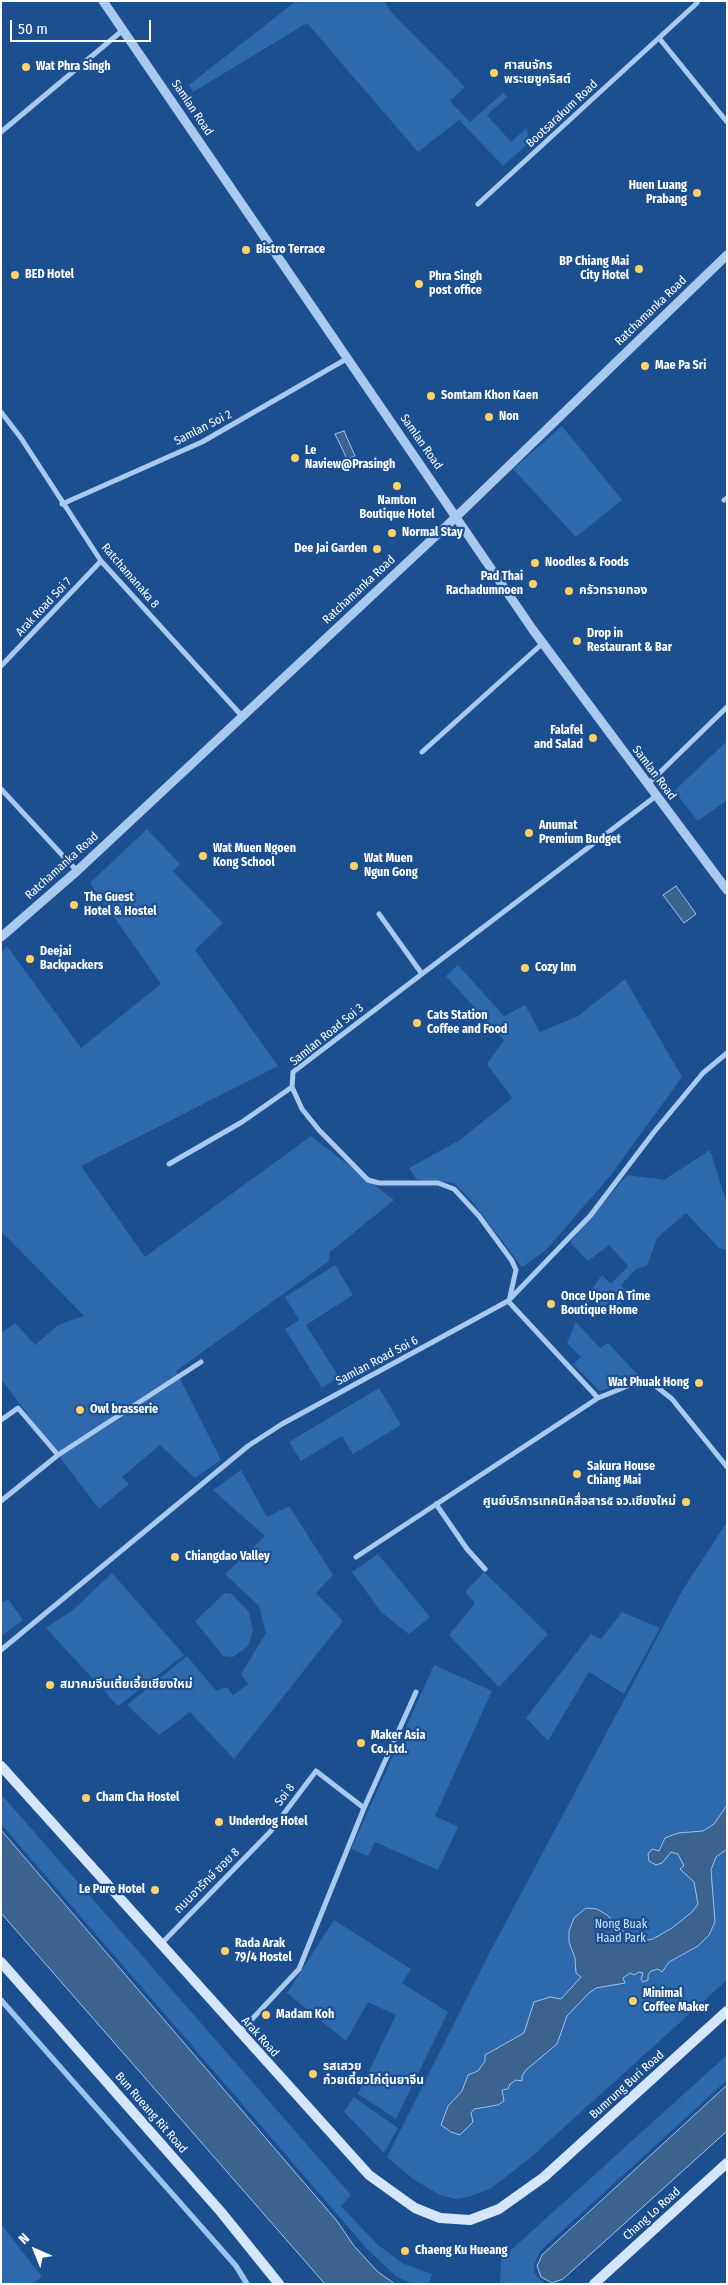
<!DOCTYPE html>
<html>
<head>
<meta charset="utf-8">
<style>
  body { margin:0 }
  #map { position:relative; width:728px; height:2285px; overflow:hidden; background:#1b4f8f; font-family:"Fira Sans Condensed",sans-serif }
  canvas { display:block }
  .frame { position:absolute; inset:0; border:2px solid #fff; pointer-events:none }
  .north { position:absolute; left:10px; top:2225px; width:50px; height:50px; -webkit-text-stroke:4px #1b4f8f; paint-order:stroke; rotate:316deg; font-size:14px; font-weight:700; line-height:20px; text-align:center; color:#fff }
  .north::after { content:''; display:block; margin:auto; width:18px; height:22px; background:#fff; clip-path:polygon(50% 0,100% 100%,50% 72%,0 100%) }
  .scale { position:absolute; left:10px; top:20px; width:141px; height:22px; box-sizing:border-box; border:2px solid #fff; border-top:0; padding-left:6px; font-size:15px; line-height:18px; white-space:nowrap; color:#fff; -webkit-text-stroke:4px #1b4f8f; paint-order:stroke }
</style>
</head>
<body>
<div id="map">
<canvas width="728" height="2285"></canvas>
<div class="frame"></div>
<div class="north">N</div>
<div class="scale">50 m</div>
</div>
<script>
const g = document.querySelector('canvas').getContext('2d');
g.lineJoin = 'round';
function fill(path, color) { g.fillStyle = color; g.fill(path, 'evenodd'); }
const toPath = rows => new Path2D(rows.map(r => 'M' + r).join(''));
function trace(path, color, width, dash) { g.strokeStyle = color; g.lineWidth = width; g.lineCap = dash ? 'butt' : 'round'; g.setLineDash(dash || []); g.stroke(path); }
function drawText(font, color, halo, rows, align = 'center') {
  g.font = font + ' "Fira Sans Condensed","Noto Sans Thai",sans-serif'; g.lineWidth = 4.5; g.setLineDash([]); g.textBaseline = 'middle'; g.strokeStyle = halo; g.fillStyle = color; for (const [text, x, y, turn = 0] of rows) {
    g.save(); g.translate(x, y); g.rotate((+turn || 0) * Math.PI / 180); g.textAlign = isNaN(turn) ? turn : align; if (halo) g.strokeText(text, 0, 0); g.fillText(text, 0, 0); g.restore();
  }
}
fill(toPath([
  [296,1,384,1,392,13,465,87,450,101,470,122,503,93,507,97,487,115,511,142,527,128,529,143,503,166,459,120,418,152,307,23,193,92,189,85],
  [562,426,622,500,576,537,513,469],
  [727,741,727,800,698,821,674,791],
  [147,829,180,864,173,871,223,923,195,950,278,1066,81,1166,145,1257,311,1136,394,1200,330,1252,329,1261,176,1371,221,1460,195,1478,160,1445,122,1477,129,1484,99,1509,1,1379,1,1333,15,1323,35,1345,58,1325,84,1316,1,1231,1,952,7,946,81,1048,161,984,90,883],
  [458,965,504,1016,525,1005,540,1032,578,1016,625,979,682,1077,611,1175,546,1250,522,1267,471,1200,454,1183,416,1179,409,1168,460,1140,512,1098,487,1064,504,1040,446,976],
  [710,1150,727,1204,727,1250,719,1248,686,1213,657,1238,647,1266,636,1269,621,1285,628,1294,617,1307,611,1301,603,1308,590,1301,585,1307,581,1304,602,1275,611,1284,628,1266,609,1245,588,1261,570,1242,627,1175,664,1180],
  [335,1265,353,1295,306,1325,339,1377,322,1388,285,1329,299,1320,285,1297],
  [576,1322,600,1348,608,1343,638,1375,629,1382,600,1391,573,1364,581,1357,567,1343],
  [379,1388,401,1425,353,1454,342,1436,301,1461,289,1442],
  [241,1470,267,1517,289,1506,333,1575,316,1593,343,1621,234,1759,190,1712,159,1735,127,1705,187,1656,216,1691,227,1687,233,1695,248,1684,241,1674,266,1633,259,1606,225,1574,265,1536,213,1490],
  [727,1522,727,1980,529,2159,490,2189,468,2197,456,2199,440,2195,413,2179,387,2157,491,1950,682,1591],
  [378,1554,430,1617,409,1634,381,1612,352,1572],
  [484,1572,548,1634,499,1687,449,1635,475,1603,465,1592],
  [112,1573,184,1655,118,1706,46,1628,73,1610],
  [225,1593,232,1594,249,1612,253,1631,248,1646,233,1657,223,1656,195,1621],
  [8,1599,23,1620,1,1636,1,1603],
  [622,1612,660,1628,624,1694,589,1672,548,1741,526,1718,591,1634,601,1639],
  [434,1665,492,1691,435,1816,458,1827,438,1870,375,1842,368,1856,351,1849],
  [1,1794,351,2195,341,2206,377,2244,402,2263,432,2274,429,2284,414,2284,397,2277,367,2249,336,2213,1,1824],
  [334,1920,411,1969,402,1983,448,2012,396,2119,358,2094,396,2015,368,2002,346,2041,287,1993],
  [727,2055,727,2080,540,2251,534,2265,534,2272,539,2279,546,2284,500,2284,501,2259],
  [354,2097,398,2128,384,2153,344,2112],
  [1,2224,42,2277,33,2284,1,2284]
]), '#2e69ad');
const water = toPath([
  [344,431,355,456,347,459,335,434,344,431],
  [676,886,696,914,684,923,663,895,676,886],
  [727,1805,727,1849,716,1857,711,1870,715,1922,709,1935,698,1946,669,1962,662,1972,658,1969,651,1971,648,1975,648,1980,643,1982,641,1979,643,1973,639,1972,634,1975,630,1973,623,1978,625,1983,596,1988,589,1993,567,2016,557,2044,526,2070,522,2076,522,2081,516,2080,510,2084,508,2089,502,2090,504,2101,498,2105,474,2109,471,2113,473,2122,460,2135,451,2132,441,2125,448,2106,462,2091,468,2075,478,2071,485,2061,485,2055,524,2033,534,2002,550,1997,561,1999,581,1977,576,1973,575,1958,569,1942,569,1931,574,1918,586,1908,597,1909,607,1915,629,1937,642,1941,653,1939,672,1928,692,1912,698,1904,694,1882,680,1869,684,1866,678,1854,671,1852,662,1863,656,1865,649,1861,648,1854,652,1849,659,1851,665,1838,678,1833,703,1831,714,1824,727,1805],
  [1,1830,337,2221,354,2246,378,2272,395,2284,325,2284,1,1913,1,1830],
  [727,2085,727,2131,563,2279,552,2283,541,2277,537,2266,542,2255,727,2085]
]);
fill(water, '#3c6290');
trace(water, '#9cc4f0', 1);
trace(toPath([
  [1,2000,236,2266,247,2284]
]), '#9cc4f0', 5.5);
trace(toPath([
  [659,38,727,122],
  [1,132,123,30],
  [478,204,697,3],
  [1,412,21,438,101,561,242,716],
  [724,500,727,498],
  [62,504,202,442,348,358],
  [1,666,101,561],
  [422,752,543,643],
  [647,785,727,707],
  [1,789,77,871],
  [379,914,422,974],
  [169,1164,242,1122,292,1087],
  [508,1301,598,1398],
  [509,1301,516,1270,512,1261,479,1216,454,1189,438,1183,379,1183,368,1180,319,1130,302,1109,292,1087,293,1072,656,796],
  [1,1420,18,1408,58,1455],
  [1,1501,58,1455,201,1362],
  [436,1504,467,1549,485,1569],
  [356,1557,598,1398,630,1385,652,1383,672,1399,727,1467],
  [1,1650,248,1446,282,1424,508,1301,590,1216,654,1132,703,1073,727,1053],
  [364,1808,416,1692],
  [161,1944,270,1832,316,1771,364,1808,299,1969,239,2033]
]), '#a9c9ee', 5);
trace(toPath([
  [103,1,533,630,727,890],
  [1,937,77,871,457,516,727,255]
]), '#a9c9ee', 9);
trace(toPath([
  [1,1766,369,2175,415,2208,440,2218,470,2220,499,2209,544,2177,727,2011],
  [1,1962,221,2212,279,2284],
  [594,2284,727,2163]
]), '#d6e6fa', 10);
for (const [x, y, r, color] of [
  [26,67,5,"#ffd166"],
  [494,73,5,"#ffd166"],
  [697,193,5,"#ffd166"],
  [246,250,5,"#ffd166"],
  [639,269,5,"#ffd166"],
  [15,275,5,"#ffd166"],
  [419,284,5,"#ffd166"],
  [645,366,5,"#ffd166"],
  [431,396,5,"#ffd166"],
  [489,417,5,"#ffd166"],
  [295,458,5,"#ffd166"],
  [397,486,5,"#ffd166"],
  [392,533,5,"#ffd166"],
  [377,549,5,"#ffd166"],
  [535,563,5,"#ffd166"],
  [533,584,5,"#ffd166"],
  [569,591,5,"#ffd166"],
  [577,641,5,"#ffd166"],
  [593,738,5,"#ffd166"],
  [529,833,5,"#ffd166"],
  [203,856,5,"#ffd166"],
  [354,866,5,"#ffd166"],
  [74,905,5,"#ffd166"],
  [30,959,5,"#ffd166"],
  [525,968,5,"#ffd166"],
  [417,1023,5,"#ffd166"],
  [551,1304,5,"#ffd166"],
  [699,1383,5,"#ffd166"],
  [80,1410,5,"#ffd166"],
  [577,1474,5,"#ffd166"],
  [686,1502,5,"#ffd166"],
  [175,1557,5,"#ffd166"],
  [50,1685,5,"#ffd166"],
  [361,1743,5,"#ffd166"],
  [86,1798,5,"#ffd166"],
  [219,1822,5,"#ffd166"],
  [155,1890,5,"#ffd166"],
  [225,1951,5,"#ffd166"],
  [633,2001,5,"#ffd166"],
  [266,2015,5,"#ffd166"],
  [313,2074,5,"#ffd166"],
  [405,2251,5,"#ffd166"]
]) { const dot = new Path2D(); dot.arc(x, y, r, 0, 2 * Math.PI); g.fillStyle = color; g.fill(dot); trace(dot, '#1b4f8f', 2); }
drawText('bold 12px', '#fff', '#1b4f8f', [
  ["ศาสนจักร",504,66],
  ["พระเยซูคริสต์",504,80],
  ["Wat Phra Singh",36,67],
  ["Huen Luang",687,186,"right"],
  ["Prabang",687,200,"right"],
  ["Bistro Terrace",256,250],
  ["BP Chiang Mai",629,262,"right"],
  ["City Hotel",629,276,"right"],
  ["BED Hotel",25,275],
  ["Phra Singh",429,277],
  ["post office",429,291],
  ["Mae Pa Sri",655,366],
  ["Somtam Khon Kaen",441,396],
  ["Non",499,417],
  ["Le",305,451],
  ["Naview@Prasingh",305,465],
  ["Namton",397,501,"center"],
  ["Boutique Hotel",397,515,"center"],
  ["Normal Stay",402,533],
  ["Dee Jai Garden",367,549,"right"],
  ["Noodles & Foods",545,563],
  ["Pad Thai",523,577,"right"],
  ["Rachadumnoen",523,591,"right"],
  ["ครัวทรายทอง",579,591],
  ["Drop in",587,634],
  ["Restaurant & Bar",587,648],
  ["Falafel",583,731,"right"],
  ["and Salad",583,745,"right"],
  ["Anumat",539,826],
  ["Premium Budget",539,840],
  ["Wat Muen Ngoen",213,849],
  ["Kong School",213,863],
  ["Wat Muen",364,859],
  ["Ngun Gong",364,873],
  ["The Guest",84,898],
  ["Hotel & Hostel",84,912],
  ["Deejai",40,952],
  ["Backpackers",40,966],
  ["Cozy Inn",535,968],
  ["Cats Station",427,1016],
  ["Coffee and Food",427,1030],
  ["Once Upon A Time",561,1297],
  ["Boutique Home",561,1311],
  ["Wat Phuak Hong",689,1383,"right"],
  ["Owl brasserie",90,1410],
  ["Sakura House",587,1467],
  ["Chiang Mai",587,1481],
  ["ศูนย์บริการเทคนิคสื่อสาร๕ จว.เชียงใหม่",676,1502,"right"],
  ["Chiangdao Valley",185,1557],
  ["สมาคมจีนเตี้ยเอี้ยเชียงใหม่",60,1685],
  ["Maker Asia",371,1736],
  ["Co.,Ltd.",371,1750],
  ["Cham Cha Hostel",96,1798],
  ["Underdog Hotel",229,1822],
  ["Le Pure Hotel",145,1890,"right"],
  ["Rada Arak",235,1944],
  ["79/4 Hostel",235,1958],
  ["Minimal",643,1994],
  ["Coffee Maker",643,2008],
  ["Madam Koh",276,2015],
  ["รสเสวย",323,2067],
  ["ก๋วยเตี๋ยวไก่ตุ๋นยาจีน",323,2081],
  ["Chaeng Ku Hueang",415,2251]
], 'left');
drawText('12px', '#fff', '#1b4f8f', [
  ["Samlan Road",192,108,56],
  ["Bootsarakum Road",562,114,-43],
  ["Ratchamanka Road",651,311,-44],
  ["Samlan Soi 2",203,428,-27],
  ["Samlan Road",421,442,55],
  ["Ratchamanaka 8",130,576,49],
  ["Ratchamanka Road",359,590,-43],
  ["Arak Road Soi 7",44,607,-47],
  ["Samlan Road",654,773,53],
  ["Ratchamanka Road",62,866,-42],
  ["Samlan Road Soi 3",327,1035,-39],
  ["Samlan Road Soi 6",377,1361,-28],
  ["Soi 8",285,1795,-52],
  ["ถนนอารักษ์ ซอย 8",207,1881,-45],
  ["Arak Road",260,2037,48],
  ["Bumrung Buri Road",627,2085,-42],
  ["Bun Rueang Rit Road",151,2113,49],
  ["Chang Lo Road",652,2214,-42]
]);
drawText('12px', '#cfe3fa', '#1b4f8f', [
  ["Nong Buak",621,1925],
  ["Haad Park",621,1939]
]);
</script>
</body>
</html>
